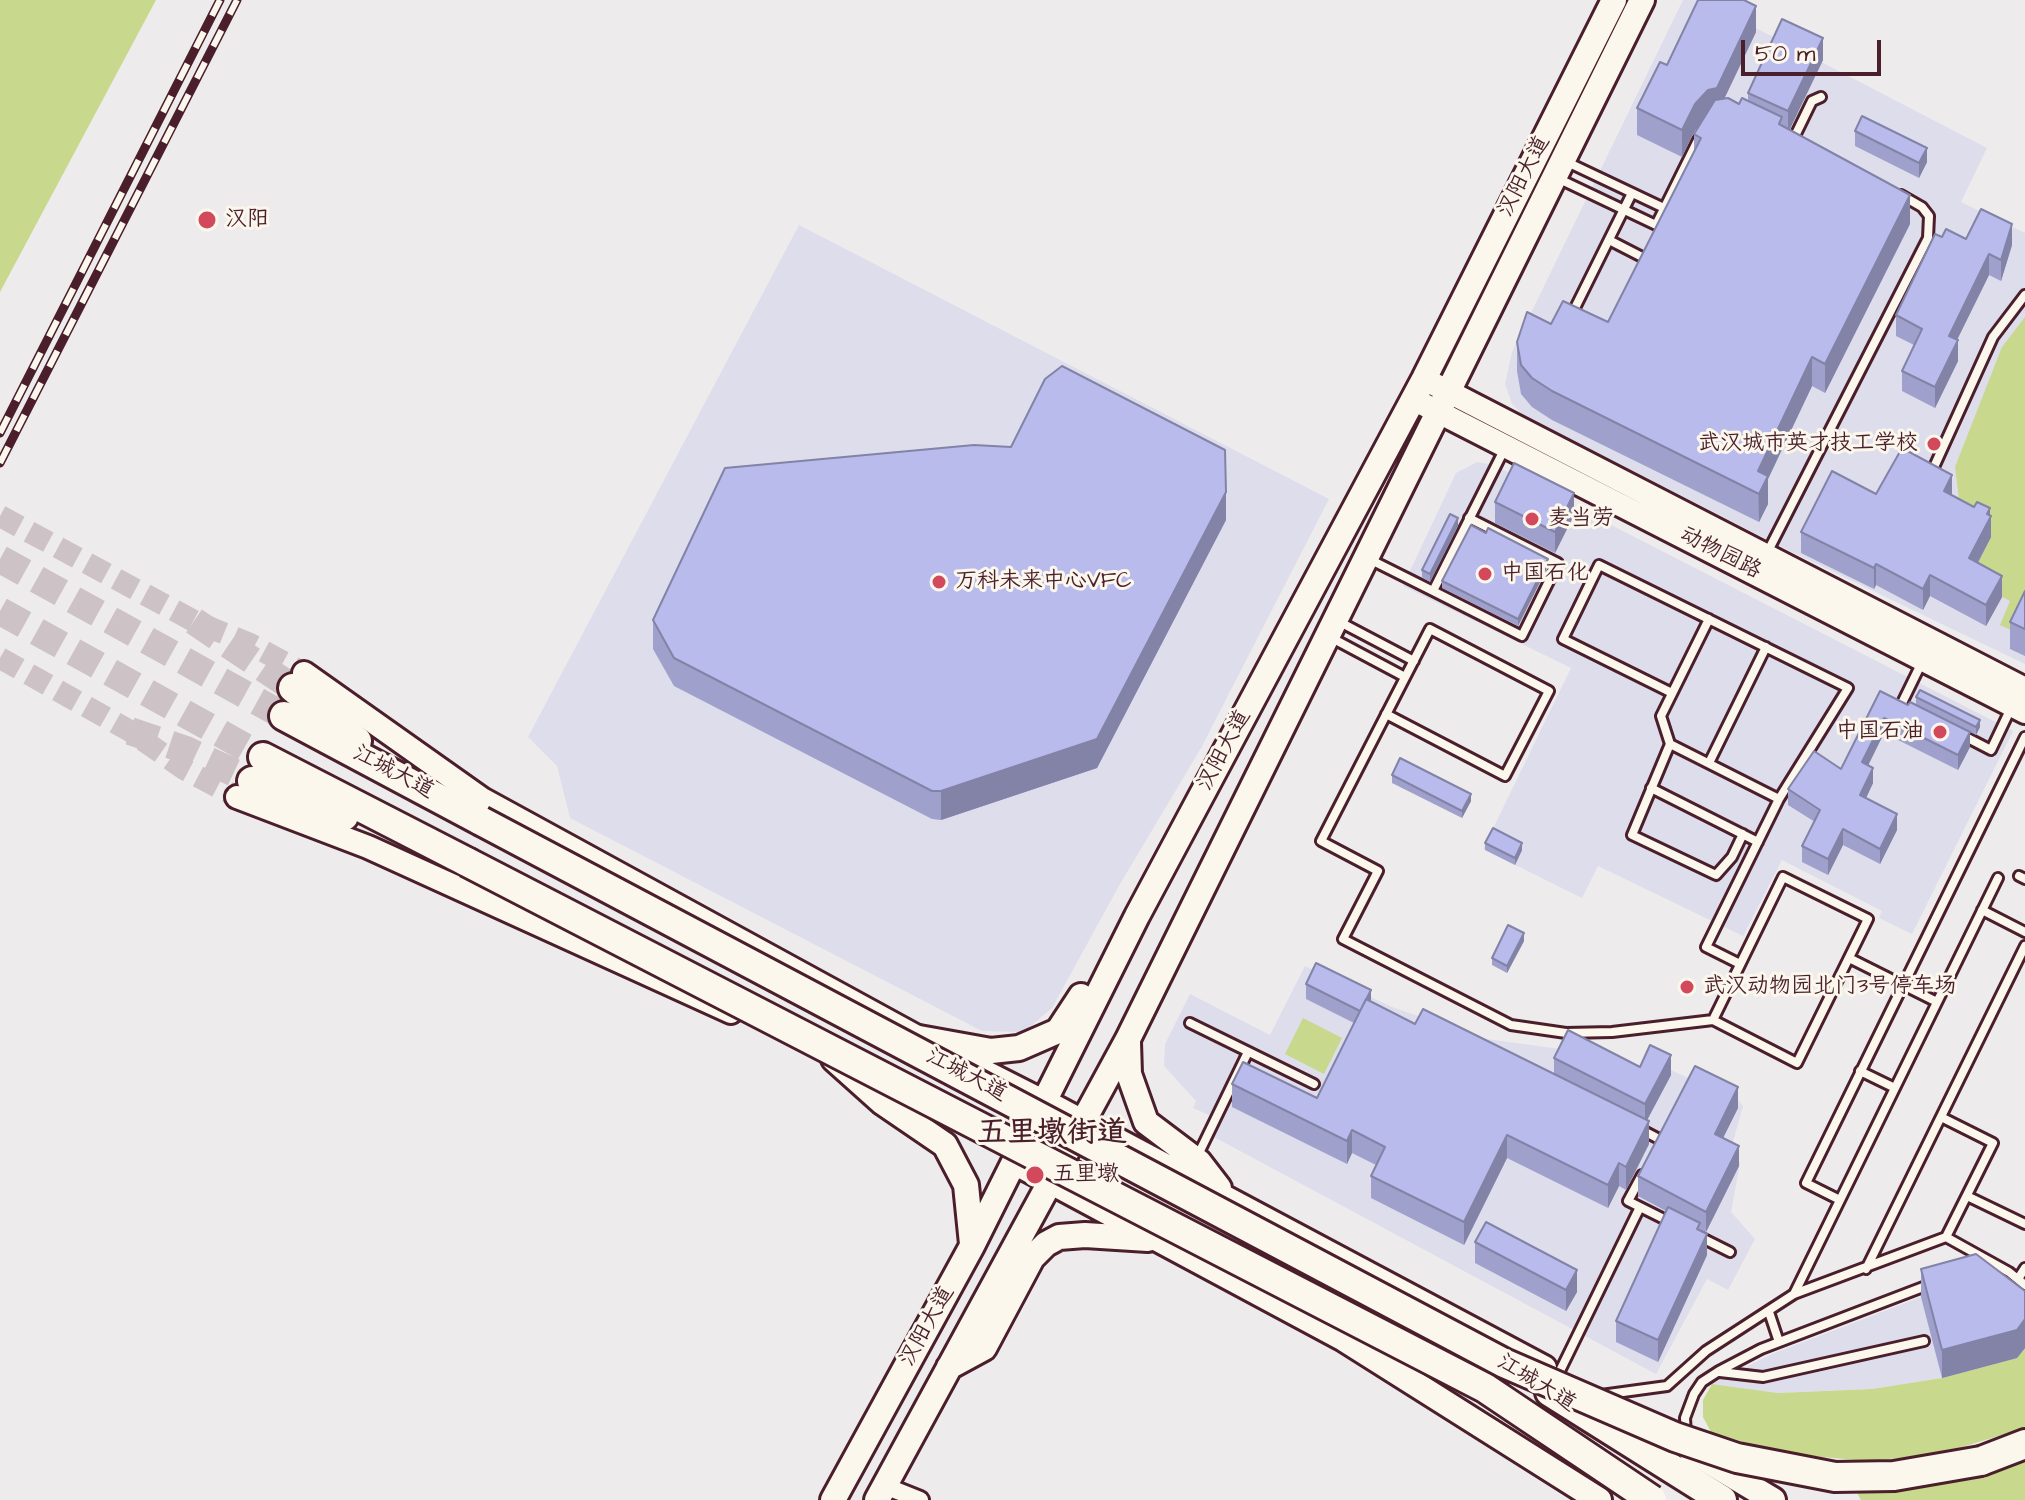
<!DOCTYPE html>
<html>
<head>
<meta charset="utf-8">
<style>
  body { margin:0 }
  #map { position:relative; width:2025px; height:1500px; overflow:hidden; background:#eeebec; font-family:"Architects Daughter",sans-serif }
  canvas { display:block }
  .scale { position:absolute; left:1741px; top:40px; width:140px; height:36px; box-sizing:border-box; border:4px solid #4a1f2b; border-top:0; padding-left:10px; font-size:24px; line-height:28px; white-space:nowrap; color:#4a1f2b; -webkit-text-stroke:6px #fbf7ec; paint-order:stroke }
</style>
</head>
<body>
<div id="map">
<canvas width="2025" height="1500"></canvas>
<div class="scale">50 m</div>
</div>
<script>
const g = document.querySelector('canvas').getContext('2d');
g.lineJoin = 'round';
function fill(path, color) { g.fillStyle = color; g.fill(path, 'evenodd'); }
const toPath = rows => new Path2D(rows.map(r => 'M' + r).join(''));
function trace(path, color, width, dash) { g.strokeStyle = color; g.lineWidth = width; g.lineCap = dash ? 'butt' : 'round'; g.setLineDash(dash || []); g.stroke(path); }
function drawText(font, color, halo, rows, align = 'center') {
  g.font = font + ' "Architects Daughter","LXGW WenKai TC",sans-serif'; g.lineWidth = 6; g.setLineDash([]); g.textBaseline = 'middle'; g.strokeStyle = halo; g.fillStyle = color; for (const [text, x, y, turn = 0] of rows) {
    g.save(); g.translate(x, y); g.rotate((+turn || 0) * Math.PI / 180); g.textAlign = isNaN(turn) ? turn : align; if (halo) g.strokeText(text, 0, 0); g.fillText(text, 0, 0); g.restore();
  }
}
fill(toPath([
  [1683,0,1702,0,1987,148,1961,202,2025,233,2025,664,1792,552,1522,414,1512,404,1505,384,1512,352],
  [799,225,1329,499,1201,748,1120,884,1052,1008,1024,1032,982,1031,570,818,557,766,528,737],
  [1477,462,1494,465,2013,731,1912,934,1879,918,1882,911,1782,860,1743,936,1598,866,1582,898,1483,849,1571,668,1403,586,1456,473],
  [1305,966,1392,1007,1486,1039,1568,1050,1639,1081,1655,1063,1738,1100,1743,1106,1733,1142,1740,1163,1731,1212,1755,1239,1728,1290,1707,1279,1656,1374,1214,1137,1218,1119,1193,1108,1196,1101,1164,1066,1165,1044,1190,994,1270,1035],
  [1976,1283,2025,1348,2017,1358,1942,1378,1872,1389,1778,1393,1712,1384,1772,1354,1921,1297]
]), '#deddec');
fill(toPath([
  [0,0,156,0,0,292],
  [2025,317,2025,600,2013,631,2000,625,2010,601,1969,579,1955,467,2002,347],
  [1303,1018,1342,1038,1324,1074,1285,1054],
  [2025,1348,2025,1428,1936,1455,1866,1461,1780,1453,1711,1432,1703,1417,1703,1400,1712,1384,1778,1393,1872,1389,1942,1378,2017,1358],
  [2025,1459,2025,1500,1861,1500,1855,1489,1918,1486,1962,1479]
]), '#c8d88c');
trace(toPath([
  [0,516,194,621,250,644,304,673],
  [0,658,130,731,184,769,237,797]
]), '#cdc2c5', 22, [22, 11]);
trace(toPath([
  [0,559,284,716],
  [0,611,263,757],
  [194,621,293,688],
  [130,731,186,750,252,781]
]), '#cdc2c5', 28, [28, 14]);
const lane = toPath([
  [1792,142,1812,101,1821,97],
  [1567,162,1664,208],
  [1555,177,1656,225,1698,140],
  [1609,240,1646,259,1644,263],
  [1572,314,1632,193],
  [1934,467,1993,337,2025,295],
  [1766,555,1928,238,1929,216,1922,207,1901,195],
  [1367,558,1433,591,1505,448],
  [1433,591,1522,636,1558,563,1469,518],
  [1709,619,1661,716,1670,744,1779,799,1706,947,1740,964],
  [1336,620,1414,661],
  [1328,636,1405,677],
  [1672,693,1563,639,1599,565,1848,688,1779,799],
  [1905,707,1901,705,1923,660],
  [1386,714,1505,776,1549,691,1430,629,1321,841,1378,871,1343,939,1511,1025,1566,1033,1612,1032,1713,1020,1797,1063,1868,919,1783,877,1713,1020],
  [1960,734,1991,750,2012,706],
  [1670,744,1632,835,1716,875,1732,857,1743,834],
  [1709,763,1766,647],
  [1651,788,1758,842],
  [2019,876,2025,879],
  [1982,910,2025,932],
  [1849,958,1937,1002],
  [1190,1023,1314,1084],
  [1860,1071,1895,1088],
  [1941,1117,1993,1143,1946,1237],
  [1640,1129,1659,1139],
  [1198,1155,1248,1052],
  [1642,1175,1628,1201,1672,1223],
  [1967,1196,2025,1224],
  [1840,1200,1806,1183,2025,737],
  [1698,1236,1730,1252],
  [1866,1269,2025,946],
  [2018,1279,2025,1268],
  [1794,1294,1998,878],
  [1769,1312,1779,1342],
  [1720,1372,1763,1377,1924,1341],
  [1558,1375,1640,1207],
  [1601,1395,1667,1386,1706,1351,1794,1294,1946,1237,2009,1272,2025,1285],
  [1686,1435,1685,1418,1694,1394,1702,1382,1719,1371,1761,1349,1931,1284]
]);
const street = toPath([
  [885,1486,920,1500]
]);
const secondary = toPath([
  [1424,379,2025,689],
  [1413,399,2025,712],
  [304,673,482,799,919,1038,1045,1102],
  [237,797,368,847,731,1012]
]);
const primary = toPath([
  [919,1038,991,1051,1019,1048,1058,1031,1081,996],
  [1128,1042,1129,1074,1146,1122,1199,1162,1219,1188],
  [834,1059,882,1102,945,1145,966,1185,972,1244],
  [1045,1102,1544,1368],
  [1014,1162,1344,1339,1599,1500],
  [949,1367,984,1348,1032,1258,1046,1244,1059,1237,1085,1235,1148,1239],
  [1691,1451,1773,1500],
  [833,1500,972,1246,1137,916,1424,379,1614,0],
  [877,1500,1128,1039,1642,0]
]);
const highway = toPath([
  [293,688,357,741],
  [284,716,481,821],
  [263,757,467,862],
  [252,781,344,816],
  [1550,1392,1722,1500],
  [1981,1461,2025,1444]
]);
trace(lane, '#4a1f2b', 14);
trace(street, '#4a1f2b', 22);
trace(secondary, '#4a1f2b', 28);
trace(primary, '#4a1f2b', 30);
trace(highway, '#4a1f2b', 34);
trace(lane, '#fbf7ec', 8);
trace(street, '#fbf7ec', 16);
trace(secondary, '#fbf7ec', 22);
trace(primary, '#fbf7ec', 24);
trace(highway, '#fbf7ec', 28);
const rail = toPath([
  [0,433,220,0],
  [0,463,237,0]
]);
trace(rail, '#4a1f2b', 9);
trace(rail, '#fbf7ec', 6, [18]);
const highwayBridge = toPath([
  [481,821,1504,1363,1675,1437,1737,1458,1835,1477,1894,1476,1981,1461],
  [467,862,1485,1388,1652,1500]
]);
trace(highwayBridge, '#4a1f2b', 34, []);
trace(highwayBridge, '#fbf7ec', 28);
fill(toPath([
  [1756,32,1724,99,1739,104,1748,101,1748,93,1823,60,1789,130,1910,224,1825,393,1812,386,1768,479,1768,504,1759,522,1552,420,1532,407,1521,394,1517,371,1517,342,1551,324,1608,322,1694,151,1694,134,1700,125,1695,130,1682,157,1637,135,1637,108,1667,65],
  [1855,131,1927,162,1919,178,1855,146],
  [1942,237,2012,245,2001,281,1989,275,1957,340,1958,361,1935,408,1902,391,1902,371,1914,345,1896,336,1896,315],
  [1876,494,1952,495,1990,515,1991,537,1978,563,2002,597,1986,626,1930,596,1923,610,1876,585,1874,589,1801,553,1801,532],
  [1495,502,1574,515,1555,553,1495,523],
  [1226,520,1097,768,941,820,932,819,674,686,653,649,653,620],
  [1458,526,1430,582,1422,577,1422,570],
  [1548,566,1518,626,1442,588,1442,581],
  [2025,591,2025,656,2010,649,2010,622],
  [1880,691,1970,747,1958,770,1884,733,1868,765,1873,783,1866,798,1897,830,1880,864,1843,845,1828,875,1802,862,1802,846,1815,822,1788,805,1788,789,1841,769],
  [1916,697,1980,727,1976,735,1916,705],
  [1392,775,1471,801,1462,818,1392,783],
  [1485,843,1522,850,1515,865,1485,850],
  [1524,941,1507,973,1492,965,1492,958],
  [1306,984,1371,1002,1415,1024,1554,1074,1554,1058,1640,1067,1671,1075,1647,1120,1649,1144,1626,1190,1619,1186,1608,1208,1507,1158,1464,1245,1371,1198,1371,1176,1376,1165,1352,1153,1347,1164,1232,1107,1232,1084,1317,1098,1354,1023,1306,999],
  [1738,1108,1723,1138,1739,1166,1706,1232,1700,1229,1707,1255,1658,1362,1616,1342,1616,1321,1666,1211,1638,1196,1638,1176],
  [1475,1242,1577,1292,1566,1311,1475,1263],
  [1921,1269,2025,1291,2025,1348,2017,1358,1942,1378,1921,1297]
]), '#9fa1cc');
fill(toPath([
  [1756,6,1756,32,1717,114,1708,117,1695,130,1682,157,1682,130,1695,104],
  [1823,38,1823,60,1788,133,1788,111],
  [1927,148,1927,162,1919,178,1919,163],
  [1910,195,1910,224,1825,393,1825,364],
  [2012,224,2012,245,2001,281,2001,260],
  [1989,254,1989,275,1949,356,1949,336],
  [1958,340,1958,361,1935,408,1935,387],
  [1812,357,1812,386,1768,479,1768,504,1759,522,1758,471],
  [1952,475,1952,496,1944,491],
  [1226,492,1226,520,1097,768,941,820,941,791],
  [1574,493,1574,515,1555,553,1555,532],
  [1990,508,1990,520,1991,516,1991,537,1969,579,1969,558],
  [1458,518,1458,526,1430,582,1430,574],
  [1548,559,1548,566,1518,626,1518,619],
  [1876,564,1876,585,1874,589,1874,568],
  [1930,575,1930,596,1923,610,1923,589],
  [2002,576,2002,597,1986,626,1986,605],
  [1884,718,1884,733,1862,778,1862,762],
  [1980,720,1980,727,1976,735,1976,727],
  [1970,732,1970,747,1958,770,1958,755],
  [1873,768,1873,783,1860,811,1860,795],
  [1471,794,1471,801,1462,818,1462,811],
  [1897,814,1897,830,1880,864,1880,849],
  [1843,829,1843,845,1828,875,1828,859],
  [1522,843,1522,850,1515,865,1515,858],
  [1524,933,1524,941,1507,973,1507,966],
  [1371,990,1371,1004,1360,1011],
  [1671,1055,1671,1075,1645,1124,1645,1104],
  [1738,1087,1738,1108,1715,1154,1715,1134],
  [1649,1121,1649,1144,1626,1190,1626,1167],
  [1352,1130,1352,1153,1347,1164,1347,1141],
  [1507,1135,1507,1158,1464,1245,1464,1222],
  [1739,1146,1739,1166,1706,1232,1706,1212],
  [1619,1163,1619,1186,1608,1208,1608,1185],
  [1707,1234,1707,1255,1658,1362,1658,1340],
  [1577,1270,1577,1292,1566,1311,1566,1290],
  [2025,1319,2025,1348,2017,1358,1942,1378,1942,1350]
]), '#8283a6');
const building = toPath([
  [1698,0,1744,0,1756,6,1717,88,1708,90,1695,104,1682,130,1637,108,1660,62,1667,65,1698,0],
  [1782,19,1823,38,1788,111,1748,93,1782,19],
  [1728,98,1739,104,1742,98,1782,117,1779,124,1910,195,1825,364,1812,357,1758,471,1768,476,1759,494,1552,391,1532,378,1521,365,1517,342,1527,312,1551,324,1563,301,1608,322,1701,138,1694,134,1715,100,1728,98],
  [1862,116,1927,148,1919,163,1855,131,1862,116],
  [1981,209,2012,224,2001,260,1989,254,1949,336,1958,340,1935,387,1902,371,1922,329,1896,315,1935,234,1942,237,1946,229,1966,239,1981,209],
  [1062,366,1225,450,1226,492,1097,739,941,791,932,791,674,658,653,620,725,468,974,445,1011,447,1045,379,1062,366],
  [1902,448,1952,475,1944,491,1974,507,1977,502,1990,508,1987,514,1991,516,1969,558,2002,576,1986,605,1930,575,1923,589,1876,564,1874,568,1801,532,1832,471,1876,494,1902,448],
  [1514,463,1574,493,1555,532,1495,502,1514,463],
  [1450,514,1458,518,1430,574,1422,570,1450,514],
  [1471,525,1486,533,1488,528,1548,559,1518,619,1442,581,1471,525],
  [2025,591,2025,629,2010,622,2025,591],
  [1920,690,1980,720,1976,727,1916,697,1920,690],
  [1880,691,1908,705,1910,702,1970,732,1958,755,1884,718,1862,762,1873,768,1860,795,1897,814,1880,849,1843,829,1828,859,1802,846,1820,810,1788,789,1814,751,1841,769,1880,691],
  [1400,758,1471,794,1462,811,1392,775,1400,758],
  [1493,828,1522,843,1515,858,1485,843,1493,828],
  [1508,925,1524,933,1507,966,1492,958,1508,925],
  [1316,963,1371,990,1360,1011,1306,984,1316,963],
  [1366,999,1415,1024,1423,1009,1649,1121,1626,1167,1619,1163,1608,1185,1507,1135,1464,1222,1371,1176,1385,1147,1352,1130,1347,1141,1232,1084,1243,1062,1317,1098,1366,999],
  [1568,1030,1640,1067,1650,1045,1671,1055,1645,1104,1554,1058,1568,1030],
  [1695,1066,1738,1087,1715,1134,1739,1146,1706,1212,1638,1176,1695,1066],
  [1668,1207,1700,1223,1697,1229,1707,1234,1658,1340,1616,1321,1668,1207],
  [1486,1222,1577,1270,1566,1290,1475,1242,1486,1222],
  [1976,1254,2025,1291,2025,1319,2017,1330,1942,1350,1921,1269,1976,1254]
]);
fill(building, '#b9bbed');
trace(building, '#8283a6', 2);
for (const [x, y, r, color] of [
  [207,220,10,"#d1495b"],
  [1934,444,8,"#d1495b"],
  [1532,519,8,"#d1495b"],
  [1485,574,8,"#d1495b"],
  [939,582,8,"#d1495b"],
  [1940,732,8,"#d1495b"],
  [1687,987,8,"#d1495b"],
  [1035,1175,10,"#d1495b"]
]) { const dot = new Path2D(); dot.arc(x, y, r, 0, 2 * Math.PI); g.fillStyle = color; g.fill(dot); trace(dot, '#fbf7ec', 3); }
drawText('22px', '#4a1f2b', '#fbf7ec', [
  ["汉阳大道",1525,177,-63],
  ["动物园路",1720,554,27],
  ["汉阳大道",1225,751,-62],
  ["江城大道",393,773,28],
  ["江城大道",966,1076,28],
  ["汉阳大道",928,1327,-61],
  ["江城大道",1536,1384,32]
]);
drawText('22px', '#4a1f2b', '#fbf7ec', [
  ["汉阳",225,220],
  ["武汉城市英才技工学校",1918,444,"right"],
  ["麦当劳",1548,519],
  ["中国石化",1501,574],
  ["万科未来中心VFC",955,582],
  ["中国石油",1924,732,"right"],
  ["武汉动物园北门3号停车场",1703,987],
  ["五里墩",1053,1175]
], 'left');
drawText('bold 30px', '#4a1f2b', '#fbf7ec', [
  ["五里墩街道",1052,1135]
]);
</script>
</body>
</html>
